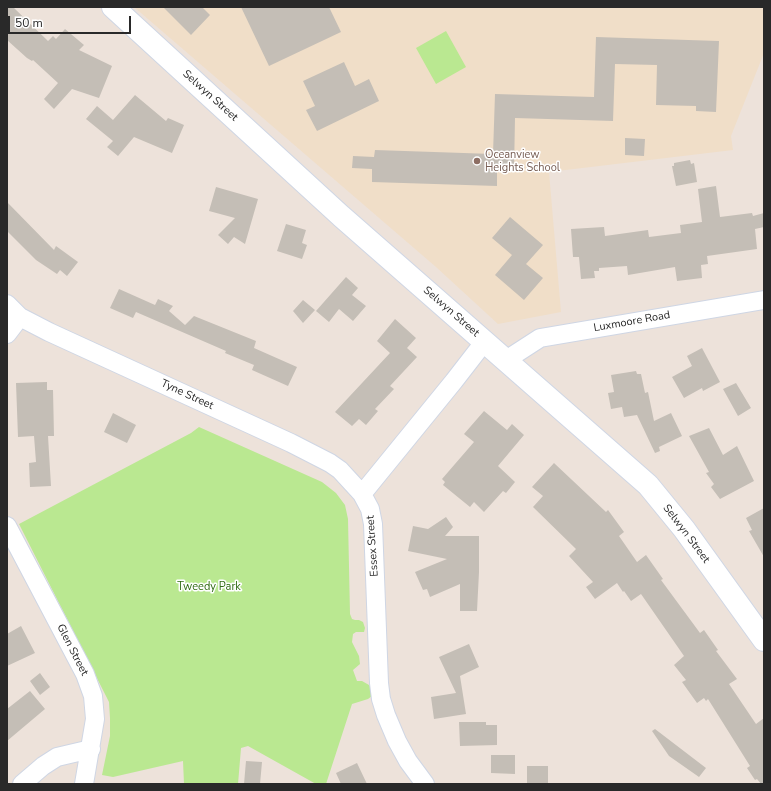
<!DOCTYPE html>
<html>
<head>
<meta charset="utf-8">
<style>
  body { margin:0 }
  #map { position:relative; width:771px; height:791px; overflow:hidden; background:#ede2da; font-family:"Nunito Sans",sans-serif }
  canvas { display:block }
  .frame { position:absolute; inset:0; border:8px solid #292929; pointer-events:none }
  .scale { position:absolute; left:8px; top:16px; width:123px; height:18px; box-sizing:border-box; border:2px solid #292929; border-top:0; padding-left:5px; font-size:12px; line-height:14px; white-space:nowrap; color:#292929; -webkit-text-stroke:3px #fff; paint-order:stroke }
</style>
</head>
<body>
<div id="map">
<canvas width="771" height="791"></canvas>
<div class="frame"></div>
<div class="scale">50 m</div>
</div>
<script>
const g = document.querySelector('canvas').getContext('2d');
g.lineJoin = 'round';
function fill(path, color) { g.fillStyle = color; g.fill(path, 'evenodd'); }
const toPath = rows => new Path2D(rows.map(r => 'M' + r).join(''));
function trace(path, color, width, dash) { g.strokeStyle = color; g.lineWidth = width; g.lineCap = dash ? 'butt' : 'round'; g.setLineDash(dash || []); g.stroke(path); }
function drawText(font, color, halo, rows, align = 'center') {
  g.font = font + ' "Nunito Sans",sans-serif'; g.lineWidth = 3; g.setLineDash([]); g.textBaseline = 'middle'; g.strokeStyle = halo; g.fillStyle = color; for (const [text, x, y, turn = 0] of rows) {
    g.save(); g.translate(x, y); g.rotate((+turn || 0) * Math.PI / 180); g.textAlign = isNaN(turn) ? turn : align; if (halo) g.strokeText(text, 0, 0); g.fillText(text, 0, 0); g.restore();
  }
}
fill(toPath([
  [134,7,764,7,764,53,731,136,733,150,549,172,561,312,498,324,436,267]
]), '#f0dec8');
fill(toPath([
  [446,31,466,67,436,84,416,48],
  [199,427,322,482,336,493,345,505,348,519,350,614,352,619,355,620,359,620,363,622,365,628,364,632,356,632,353,634,352,642,359,656,360,664,353,670,357,681,362,681,369,685,372,690,372,696,368,699,352,704,326,784,316,784,248,746,241,748,238,784,184,784,183,761,113,777,102,775,110,736,110,718,109,702,19,524,191,433]
]), '#bae891');
fill(toPath([
  [7,7,13,7,48,41,53,36,56,39,65,29,84,45,79,50,112,66,99,98,72,89,54,109,44,99,58,83,33,60,32,61,27,58,7,40],
  [163,7,202,7,210,15,191,35],
  [241,7,329,7,341,32,269,66],
  [596,37,719,41,716,112,696,111,696,106,656,105,657,65,615,64,613,121,515,118,514,171,497,170,497,186,372,182,372,169,352,168,353,156,374,157,375,150,493,154,495,94,594,97],
  [344,62,355,86,369,79,379,101,317,131,306,110,315,106,303,81],
  [135,95,166,121,168,118,184,125,172,153,134,137,118,156,107,147,113,141,86,119,97,106,113,120],
  [625,138,645,139,644,156,625,155],
  [690,160,691,164,694,163,697,182,676,186,672,166,674,166,674,163],
  [716,186,720,217,752,213,753,216,764,213,764,227,755,229,757,249,707,256,708,264,701,265,702,278,677,281,675,267,628,275,627,266,599,268,599,271,594,271,595,278,581,279,579,257,573,257,571,229,604,227,605,236,648,230,649,237,681,233,680,225,702,222,698,189],
  [216,187,258,199,245,244,234,237,228,244,218,235,235,218,209,211],
  [7,202,54,250,56,246,78,262,67,276,60,270,57,274,36,260,7,231],
  [510,217,543,245,526,264,543,278,524,300,495,275,512,255,492,238],
  [286,224,306,230,302,243,307,245,302,259,277,251],
  [346,277,358,288,352,295,366,306,353,321,339,309,329,322,316,311],
  [119,289,155,305,158,299,173,306,169,311,185,325,194,316,256,341,254,348,297,367,288,386,252,370,254,365,225,353,226,351,136,312,133,318,110,308],
  [303,300,315,310,303,323,293,311],
  [395,319,416,338,407,348,417,357,390,386,394,389,375,409,378,411,366,425,359,419,352,426,335,412,390,353,377,341],
  [702,348,720,382,703,391,702,388,684,398,672,377,692,366,687,356],
  [636,371,637,374,641,374,645,393,648,392,654,421,671,413,682,436,659,447,660,451,655,453,637,415,624,417,622,407,611,409,608,393,614,392,611,375],
  [47,382,47,390,53,390,54,436,48,436,51,486,30,487,29,463,36,462,34,436,18,437,16,383],
  [736,383,751,408,738,416,723,389],
  [484,411,507,430,512,424,524,435,498,466,515,482,506,493,503,491,484,512,474,502,470,507,443,485,445,482,442,479,474,442,464,434],
  [113,413,136,425,127,443,104,432],
  [709,428,723,455,737,446,754,481,720,499,711,487,714,484,706,473,709,472,689,436],
  [554,463,606,512,608,510,624,532,619,536,637,562,646,555,663,579,661,580,700,633,704,630,718,650,716,651,737,679,729,684,756,724,764,718,764,784,761,784,757,779,755,780,747,768,750,766,708,699,706,701,704,698,697,703,682,682,686,680,674,665,684,656,641,594,631,601,624,591,623,592,617,583,595,599,586,587,593,582,569,556,576,549,533,507,543,496,532,487],
  [764,508,764,557,749,531,752,530,746,518],
  [446,517,453,527,445,536,479,536,479,572,477,611,460,611,460,584,430,597,427,589,423,590,415,572,447,559,408,551,413,526,428,529],
  [21,626,35,653,7,666,7,634],
  [469,644,479,667,460,676,466,714,434,719,431,697,456,693,439,657],
  [40,673,50,687,40,695,30,681],
  [30,691,45,709,7,741,7,709],
  [459,722,486,722,486,725,497,725,497,745,460,746],
  [655,729,706,768,699,777,669,756,652,731],
  [491,755,515,755,515,774,491,773],
  [246,761,262,762,260,784,244,784],
  [357,763,367,784,341,784,336,773],
  [527,766,548,766,548,784,527,784]
]), '#c4beb6');
const street = toPath([
  [7,304,20,317,49,332,291,443,330,463,340,470,362,494],
  [7,334,20,317],
  [506,360,540,338,764,300],
  [7,526,85,674,93,696,95,719,84,784],
  [22,784,43,766,57,757,91,749],
  [425,784,408,761,397,741,386,715,381,699,379,683,373,524,370,509,362,494,454,381,485,341]
]);
const secondary = toPath([
  [113,7,341,216,648,485,684,529,764,640]
]);
trace(street, '#cfd6e4', 20);
trace(secondary, '#cfd6e4', 24);
trace(street, '#fff', 18);
trace(secondary, '#fff', 22);
for (const [x, y, r, color] of [
  [477,161,4,"#8d6e63"]
]) { const dot = new Path2D(); dot.arc(x, y, r, 0, 2 * Math.PI); g.fillStyle = color; g.fill(dot); trace(dot, '#fff', 1.5); }
drawText('11px', '#292929', '#fff', [
  ["Selwyn Street",210,96,42],
  ["Selwyn Street",451,312,41],
  ["Luxmoore Road",632,322,-10],
  ["Tyne Street",187,395,25],
  ["Selwyn Street",686,534,53],
  ["Essex Street",373,546,-94],
  ["Glen Street",72,650,63]
]);
drawText('11px', '#785e54', '#fff', [
  ["Oceanview",485,155],
  ["Heights School",485,168]
], 'left');
drawText('11px', '#316c14', '#fff', [
  ["Tweedy Park",209,587]
]);
</script>
</body>
</html>
